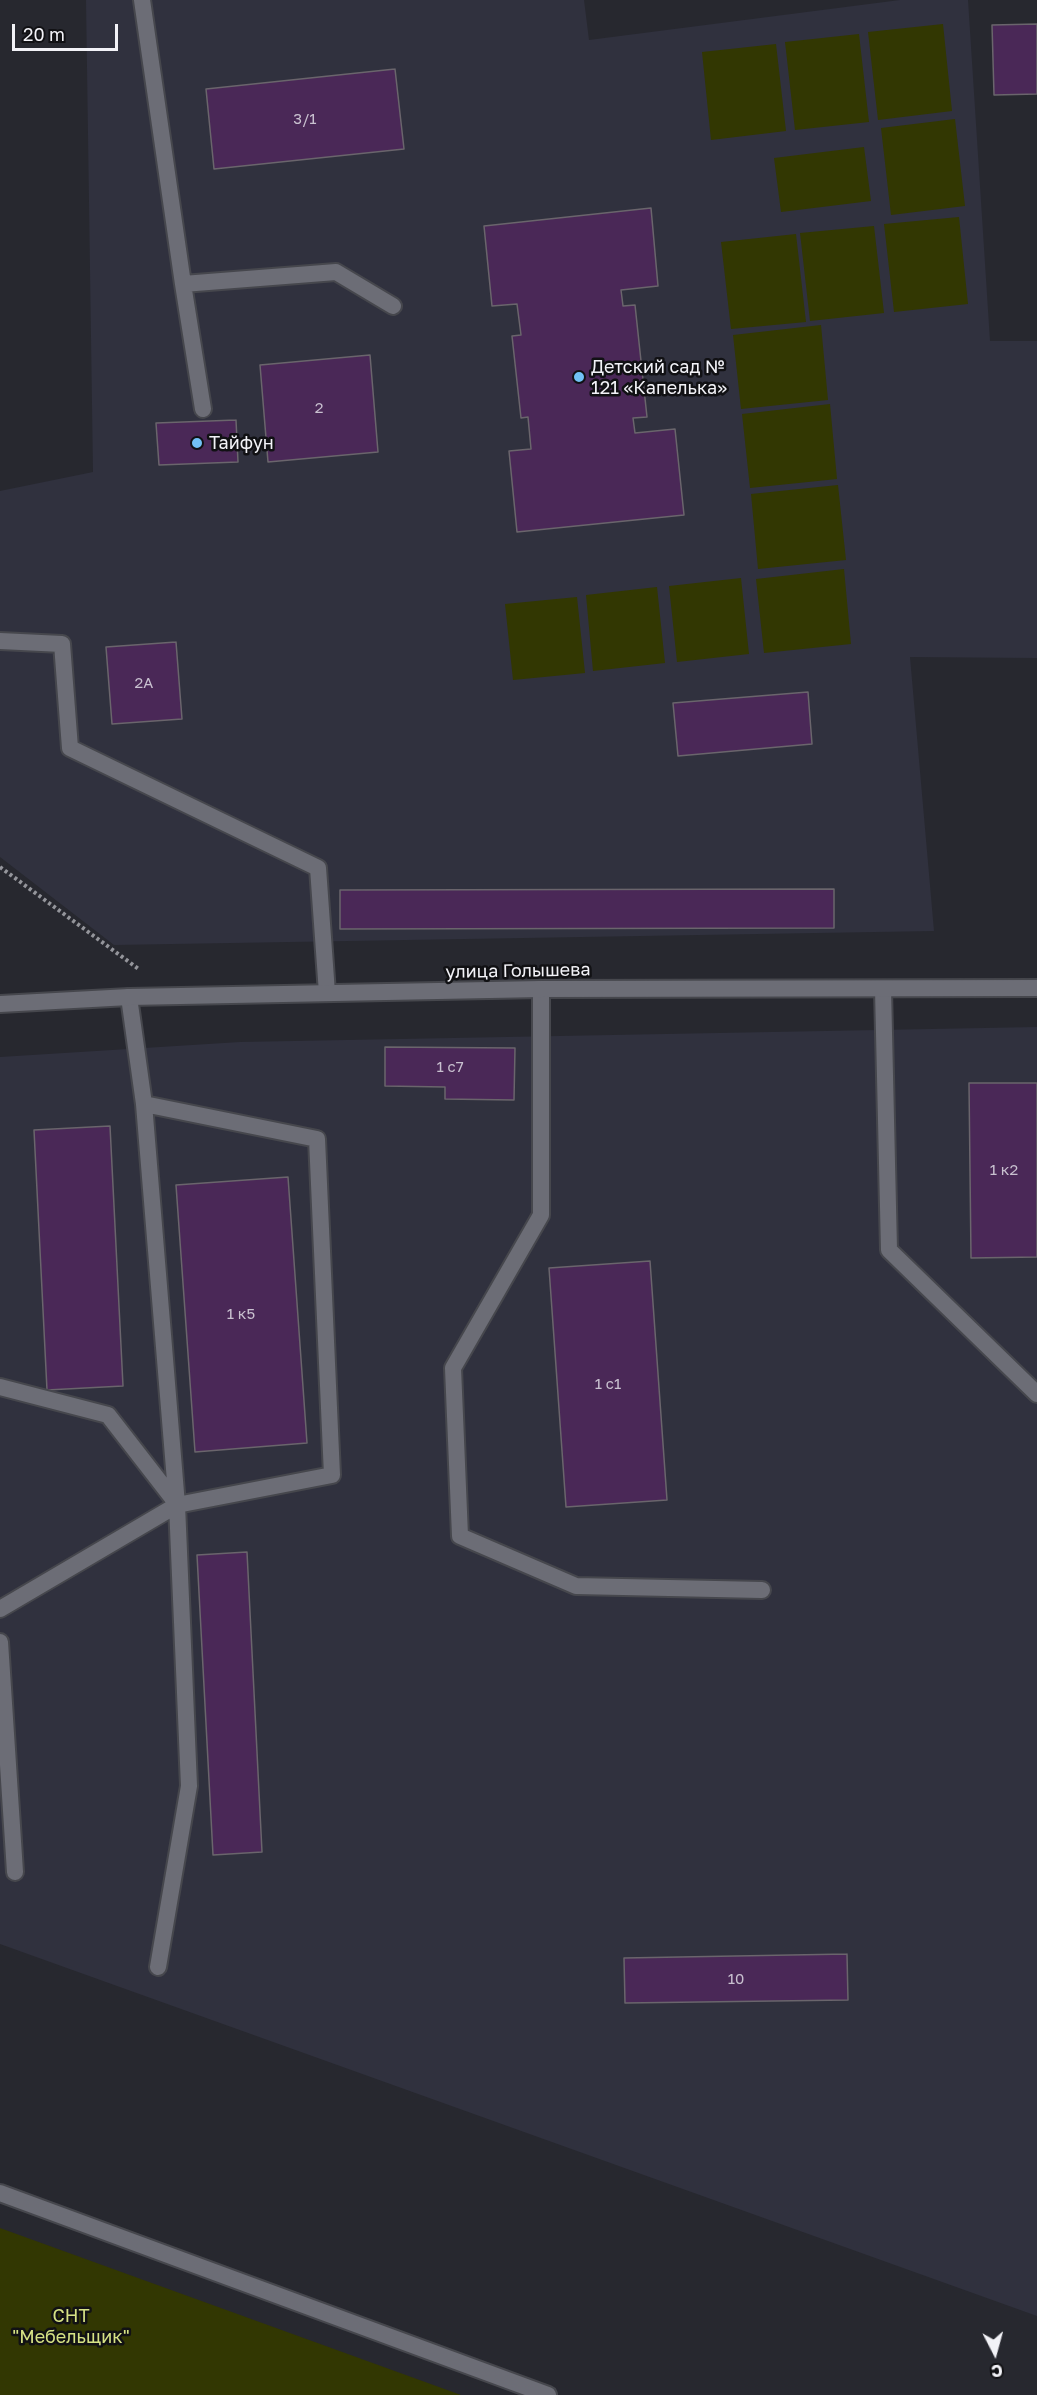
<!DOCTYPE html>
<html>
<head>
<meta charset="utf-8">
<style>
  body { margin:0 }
  #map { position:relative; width:1037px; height:2395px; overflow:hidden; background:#27282f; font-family:"Golos Text",sans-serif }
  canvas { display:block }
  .north { position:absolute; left:965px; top:2323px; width:60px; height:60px; -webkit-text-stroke:4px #111114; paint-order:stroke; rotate:174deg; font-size:16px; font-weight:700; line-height:24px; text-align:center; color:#f2f2f7 }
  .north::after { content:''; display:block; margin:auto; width:21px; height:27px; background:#f2f2f7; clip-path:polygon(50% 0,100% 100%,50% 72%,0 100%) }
  .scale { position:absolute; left:12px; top:24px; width:106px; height:27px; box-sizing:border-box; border:3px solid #f2f2f7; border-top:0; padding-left:8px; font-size:18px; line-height:21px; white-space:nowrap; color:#f2f2f7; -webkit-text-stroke:4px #111114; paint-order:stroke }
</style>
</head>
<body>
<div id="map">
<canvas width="1037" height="2395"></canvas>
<div class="north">С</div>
<div class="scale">20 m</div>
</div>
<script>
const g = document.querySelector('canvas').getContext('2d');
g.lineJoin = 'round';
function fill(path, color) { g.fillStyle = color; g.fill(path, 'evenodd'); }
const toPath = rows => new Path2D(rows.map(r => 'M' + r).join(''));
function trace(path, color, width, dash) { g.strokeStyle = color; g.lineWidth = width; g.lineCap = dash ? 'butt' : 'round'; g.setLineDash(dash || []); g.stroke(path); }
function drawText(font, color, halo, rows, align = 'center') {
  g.font = font + ' "Golos Text",sans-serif'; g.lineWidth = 5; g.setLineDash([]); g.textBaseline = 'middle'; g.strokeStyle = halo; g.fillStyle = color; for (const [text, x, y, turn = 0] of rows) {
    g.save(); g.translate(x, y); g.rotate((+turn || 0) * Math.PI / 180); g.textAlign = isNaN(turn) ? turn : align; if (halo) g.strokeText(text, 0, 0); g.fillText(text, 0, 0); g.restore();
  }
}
fill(toPath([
  [86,0,584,0,589,40,900,0,968,0,990,341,1037,341,1037,658,910,657,934,931,114,945,0,857,0,491,93,472],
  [1037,1027,1037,2316,0,1944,0,1057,240,1042]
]), '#30313e');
fill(toPath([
  [943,24,952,111,878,120,868,32],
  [859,34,869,122,795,130,785,42],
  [776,44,786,131,711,140,702,52],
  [955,119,965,206,891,215,881,128],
  [864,147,871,201,781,212,774,158],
  [959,217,968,304,894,312,884,224],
  [874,226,884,313,810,321,800,233],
  [796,234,806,322,731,329,721,242],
  [821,325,828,400,741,409,733,335],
  [830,404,837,479,750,488,742,414],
  [838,485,846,560,758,569,751,494],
  [844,569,851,644,764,653,756,579],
  [741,578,749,654,677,662,669,586],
  [657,587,665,663,593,671,586,595],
  [577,597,585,673,513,680,505,604],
  [0,2228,461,2395,0,2395]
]), '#323702');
const building = toPath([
  [1037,24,1037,94,994,95,992,25,1037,24],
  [395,69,404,149,214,169,206,89,395,69],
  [651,208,658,286,621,290,623,306,635,305,647,417,633,418,635,433,675,429,684,515,517,532,509,451,531,449,528,417,521,418,512,336,521,335,517,304,492,306,484,226,651,208],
  [370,355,378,452,268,462,260,365,370,355],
  [236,420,238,462,159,465,156,423,236,420],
  [176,642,182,719,112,724,106,647,176,642],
  [808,692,812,744,678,756,673,703,808,692],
  [834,889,834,928,340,929,340,890,834,889],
  [385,1047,515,1048,514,1100,445,1099,445,1087,385,1086,385,1047],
  [969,1083,1037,1083,1037,1257,971,1258,969,1083],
  [110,1126,123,1386,47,1390,34,1130,110,1126],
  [288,1177,307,1443,195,1452,176,1185,288,1177],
  [650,1261,667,1500,566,1507,549,1268,650,1261],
  [247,1552,262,1852,213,1855,197,1555,247,1552],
  [847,1954,848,2000,625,2003,624,1958,847,1954]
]);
fill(building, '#4a2857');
trace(building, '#6a656c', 1.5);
const service = toPath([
  [142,0,183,284,336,272,393,306],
  [183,284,203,409],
  [0,641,62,644,70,748,318,868,327,993],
  [541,989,541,1215,453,1368,460,1536,576,1586,762,1590],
  [883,989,889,1250,1037,1394],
  [129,997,144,1104,177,1505,189,1786,158,1967],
  [0,1387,108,1415,177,1504],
  [0,1609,177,1505,332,1475,317,1139,144,1104],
  [0,1642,15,1872]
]);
const minor = toPath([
  [0,1004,129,997,541,989,1037,988],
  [0,2193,548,2395]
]);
trace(service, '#46474d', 20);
trace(minor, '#46474d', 20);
trace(toPath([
  [0,867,140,970]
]), '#94959b', 4, [3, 3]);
trace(service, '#6c6d76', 16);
trace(minor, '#6c6d76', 16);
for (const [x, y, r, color] of [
  [579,377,6,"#71c1f5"],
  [197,443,6,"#71c1f5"]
]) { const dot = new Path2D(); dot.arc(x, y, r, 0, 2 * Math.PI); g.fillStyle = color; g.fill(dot); trace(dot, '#111114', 2); }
drawText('15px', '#c8c0cf', null, [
  ["3/1",305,119],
  ["2",319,408],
  ["2А",144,683],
  ["1 с7",450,1067],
  ["1 к2",1004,1170],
  ["1 к5",241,1314],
  ["1 с1",608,1384],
  ["10",736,1979]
]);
drawText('18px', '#f2f2f7', '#111114', [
  ["Детский сад №",591,367],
  ["121 «Капелька»",591,388],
  ["Тайфун",209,443]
], 'left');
drawText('18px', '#f2f2f7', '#111114', [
  ["улица Голышева",518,971,-1]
]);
drawText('18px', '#d6e285', '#111114', [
  ["СНТ",71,2316],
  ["\"Мебельщик\"",71,2337]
]);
</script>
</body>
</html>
